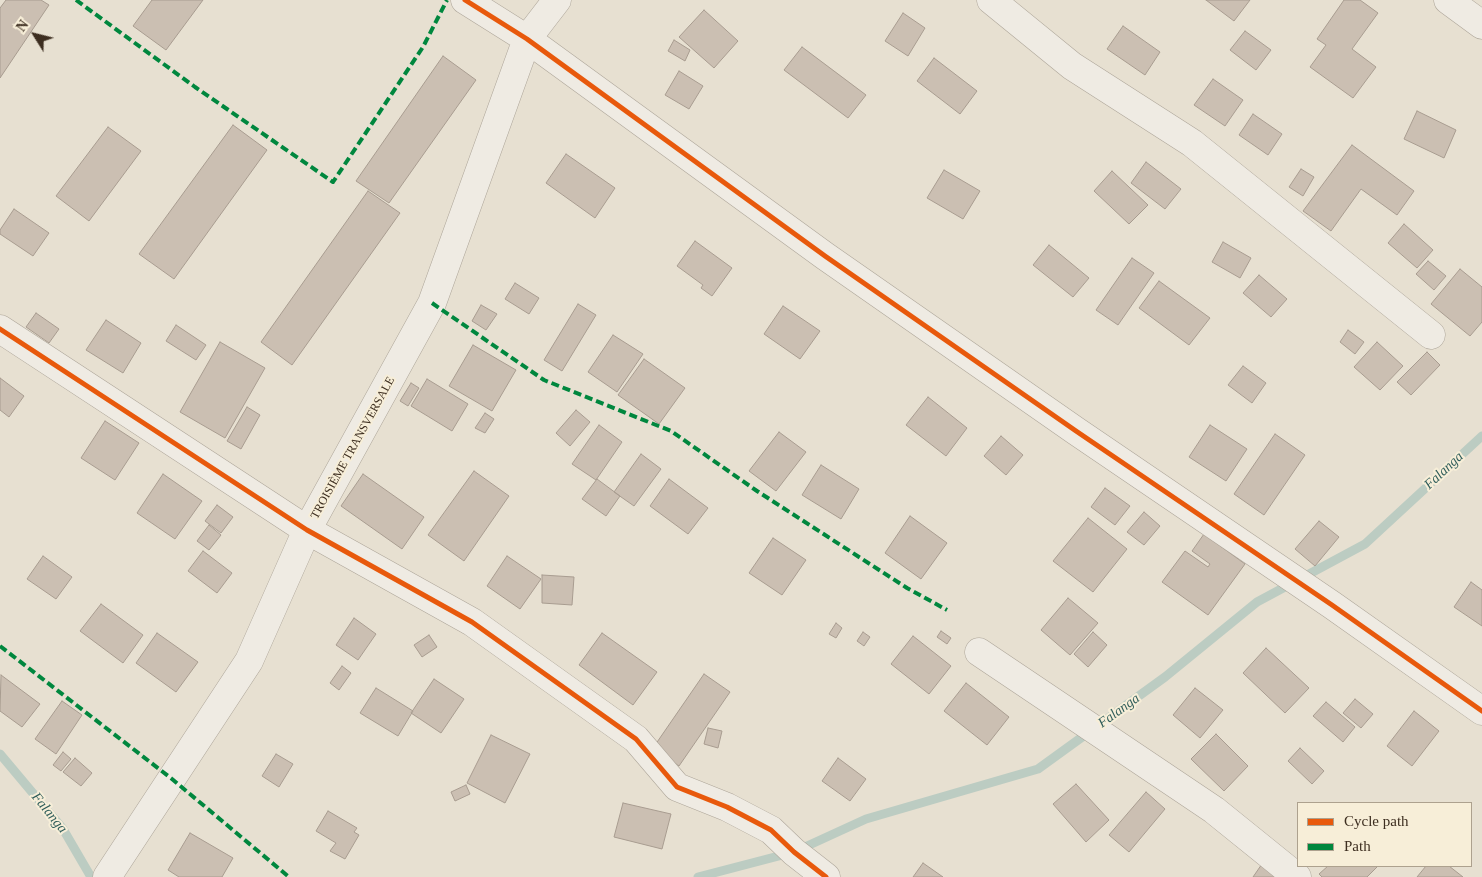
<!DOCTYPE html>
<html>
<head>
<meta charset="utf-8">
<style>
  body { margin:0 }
  #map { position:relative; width:1482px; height:877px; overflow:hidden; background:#e7e0d1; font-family:"Times New Roman",serif }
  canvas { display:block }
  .legend { position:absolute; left:1297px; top:802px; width:175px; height:65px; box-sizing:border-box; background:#f7eed8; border:1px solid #ada18e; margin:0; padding:6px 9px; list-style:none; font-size:15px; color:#3d2e20 }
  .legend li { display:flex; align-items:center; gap:10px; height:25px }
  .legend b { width:25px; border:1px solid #ada18e }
  .north { position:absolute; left:10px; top:10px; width:50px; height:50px; -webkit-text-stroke:4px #f7eed8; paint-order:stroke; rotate:306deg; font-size:14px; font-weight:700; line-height:20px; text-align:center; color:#3d2e20 }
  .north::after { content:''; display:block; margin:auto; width:18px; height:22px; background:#3d2e20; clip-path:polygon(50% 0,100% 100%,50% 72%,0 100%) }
</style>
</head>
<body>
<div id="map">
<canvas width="1482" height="877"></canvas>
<ul class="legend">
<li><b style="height:6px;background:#e8590c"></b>Cycle path</li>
<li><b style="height:6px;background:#00873e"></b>Path</li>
</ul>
<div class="north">N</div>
</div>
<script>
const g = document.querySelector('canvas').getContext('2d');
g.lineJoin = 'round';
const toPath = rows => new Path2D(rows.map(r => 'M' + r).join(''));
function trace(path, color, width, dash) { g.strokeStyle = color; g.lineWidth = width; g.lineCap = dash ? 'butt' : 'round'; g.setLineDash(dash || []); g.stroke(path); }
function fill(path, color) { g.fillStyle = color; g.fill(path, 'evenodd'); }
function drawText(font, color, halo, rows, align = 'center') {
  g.font = font + ' "Times New Roman",serif'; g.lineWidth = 4; g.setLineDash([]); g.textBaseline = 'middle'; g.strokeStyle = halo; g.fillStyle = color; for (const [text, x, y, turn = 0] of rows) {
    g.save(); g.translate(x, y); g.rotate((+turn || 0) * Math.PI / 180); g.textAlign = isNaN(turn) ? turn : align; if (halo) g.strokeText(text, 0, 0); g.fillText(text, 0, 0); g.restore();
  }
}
trace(toPath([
  [0,754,63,829,91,877],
  [698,877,794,852,866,819,1038,769,1165,677,1257,602,1365,544,1482,436]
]), '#bcccc2', 9);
const building = toPath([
  [6,0,41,0,49,5,0,78,0,8,6,0],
  [152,0,203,0,166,50,133,26,152,0],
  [1206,0,1250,0,1234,21,1206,0],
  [1344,0,1360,0,1378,13,1352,49,1376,67,1353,98,1310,67,1326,45,1317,39,1344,0],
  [704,10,738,41,714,68,679,37,704,10],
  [903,13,925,28,908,56,885,41,903,13],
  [1123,26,1160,52,1145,75,1107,49,1123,26],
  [1245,31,1271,50,1256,70,1230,50,1245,31],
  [674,40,690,50,685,61,668,51,674,40],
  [802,47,866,95,848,118,784,70,802,47],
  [443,56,476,80,389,203,356,181,443,56],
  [934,58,977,91,960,114,917,81,934,58],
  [679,71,703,86,689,109,665,95,679,71],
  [1213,79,1243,100,1225,126,1194,105,1213,79],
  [1417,111,1456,130,1444,158,1404,139,1417,111],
  [1253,114,1282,134,1268,155,1239,135,1253,114],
  [233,125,267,150,174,279,139,254,233,125],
  [108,127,141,151,89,221,56,196,108,127],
  [1352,145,1414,191,1397,215,1361,189,1331,231,1303,211,1352,145],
  [566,154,615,188,595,218,546,183,566,154],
  [1146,162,1181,189,1165,209,1131,183,1146,162],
  [1301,169,1314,177,1303,196,1289,187,1301,169],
  [944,170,980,191,963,219,927,198,944,170],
  [1112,171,1148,205,1129,224,1094,191,1112,171],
  [368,191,400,213,292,365,261,342,368,191],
  [14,209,49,233,33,256,0,234,0,230,14,209],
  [1404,224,1433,250,1417,268,1388,243,1404,224],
  [695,241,732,268,712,296,701,288,703,285,677,266,695,241],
  [1223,242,1251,258,1240,278,1212,262,1223,242],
  [1049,245,1089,278,1073,297,1033,265,1049,245],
  [1132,258,1154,273,1118,325,1096,310,1132,258],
  [1428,261,1446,276,1434,290,1416,274,1428,261],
  [1460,269,1482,287,1482,322,1470,336,1431,304,1460,269],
  [1259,275,1287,299,1271,317,1243,293,1259,275],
  [1159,281,1210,318,1189,345,1139,308,1159,281],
  [515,283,539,298,529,314,505,299,515,283],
  [578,304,596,315,562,371,544,360,578,304],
  [481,305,497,314,486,330,472,321,481,305],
  [783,306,820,331,800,359,764,334,783,306],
  [36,313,59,329,49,343,26,327,36,313],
  [106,320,141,343,123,373,86,350,106,320],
  [176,325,206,345,196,360,166,341,176,325],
  [1348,330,1364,342,1355,354,1340,342,1348,330],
  [613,335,643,354,617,392,588,372,613,335],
  [220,342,265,368,225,438,180,412,220,342],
  [1377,342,1403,366,1380,390,1354,367,1377,342],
  [473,345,516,370,492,411,449,386,473,345],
  [1427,352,1440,365,1411,395,1397,382,1427,352],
  [644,359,685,388,659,424,618,395,644,359],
  [1243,366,1266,383,1252,403,1228,385,1243,366],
  [0,378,24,396,9,417,0,410,0,378],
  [427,379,468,404,452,431,411,406,427,379],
  [411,383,419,388,408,406,400,401,411,383],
  [928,397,967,428,946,456,906,425,928,397],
  [247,407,260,415,241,449,227,441,247,407],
  [576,410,590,422,570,446,556,433,576,410],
  [485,413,494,419,485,433,475,428,485,413],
  [105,421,139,443,115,480,81,458,105,421],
  [599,425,622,442,596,480,572,464,599,425],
  [1210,425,1247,449,1226,481,1189,457,1210,425],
  [779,432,806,452,776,491,749,471,779,432],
  [1275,434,1305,455,1264,515,1234,494,1275,434],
  [1001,436,1023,455,1006,475,984,456,1001,436],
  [641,454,661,469,634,506,614,492,641,454],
  [821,465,859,489,841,519,802,495,821,465],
  [474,471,509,496,464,561,428,535,474,471],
  [163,474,202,501,175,539,137,513,163,474],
  [363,474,424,517,402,549,341,506,363,474],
  [597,479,620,496,606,516,582,499,597,479],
  [669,479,708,508,688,534,650,506,669,479],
  [1105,488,1130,506,1115,525,1091,507,1105,488],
  [217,505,233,517,221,533,205,521,217,505],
  [1144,512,1160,526,1144,545,1127,532,1144,512],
  [910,516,947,543,921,579,885,553,910,516],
  [1088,518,1127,549,1093,592,1053,561,1088,518],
  [1319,521,1339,537,1315,566,1295,549,1319,521],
  [209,525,221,535,209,550,197,541,209,525],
  [1204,534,1245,564,1208,615,1162,582,1185,551,1208,567,1210,564,1192,551,1204,534],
  [773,538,806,560,782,595,749,573,773,538],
  [203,551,232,573,217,593,188,571,203,551],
  [43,556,72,577,56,599,27,579,43,556],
  [507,556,541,579,520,609,487,586,507,556],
  [542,575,574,577,572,605,542,603,542,575],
  [1471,582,1482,590,1482,626,1454,607,1471,582],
  [1068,598,1098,623,1070,655,1041,630,1068,598],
  [101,604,143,635,123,663,80,631,101,604],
  [354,618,376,634,358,660,336,645,354,618],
  [836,623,842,628,836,638,829,634,836,623],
  [941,631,951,638,947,644,937,637,941,631],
  [863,632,870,637,864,646,857,641,863,632],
  [1093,632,1107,645,1088,667,1074,654,1093,632],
  [157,633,198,662,176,692,136,663,157,633],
  [602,633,657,672,633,705,579,665,602,633],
  [429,635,437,647,422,657,414,645,429,635],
  [913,636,951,666,929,694,891,664,913,636],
  [1266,648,1309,688,1285,713,1243,673,1266,648],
  [342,666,351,673,339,690,330,683,342,666],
  [704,674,730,692,679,766,653,748,704,674],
  [1,675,40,704,22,727,0,711,1,675],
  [434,679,464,699,441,733,411,713,434,679],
  [966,683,1009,717,987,745,944,711,966,683],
  [376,688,413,711,398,736,360,713,376,688],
  [1195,688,1223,710,1200,738,1173,715,1195,688],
  [1355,699,1373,714,1361,728,1343,713,1355,699],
  [62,701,82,715,56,754,35,739,62,701],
  [1326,702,1355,727,1343,742,1313,716,1326,702],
  [1414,711,1439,731,1412,766,1387,746,1414,711],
  [708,728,722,731,718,748,704,744,708,728],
  [1216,734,1248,766,1224,791,1191,759,1216,734],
  [491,735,530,754,505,803,467,783,491,735],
  [1300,748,1324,771,1312,784,1288,761,1300,748],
  [63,752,71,759,61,771,53,765,63,752],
  [276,754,293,764,279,787,262,776,276,754],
  [75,758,92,773,81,786,63,772,75,758],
  [838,758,866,779,850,801,822,781,838,758],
  [1076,784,1109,820,1086,842,1053,804,1076,784],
  [466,785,470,794,455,801,451,792,466,785],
  [1146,792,1165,809,1129,852,1109,835,1146,792],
  [623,803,671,814,662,849,614,837,623,803],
  [328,811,357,828,354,832,359,835,345,859,330,851,336,843,316,831,328,811],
  [190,833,233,858,222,877,179,877,168,870,190,833],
  [1264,861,1279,877,1253,877,1264,861],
  [923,863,943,877,913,877,923,863],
  [1328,866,1376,866,1377,867,1367,877,1322,877,1319,874,1328,866],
  [1426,866,1449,866,1463,877,1417,877,1426,866]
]);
fill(building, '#cbbfb2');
trace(building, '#a89c90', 1);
const minor = toPath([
  [465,0,527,39,825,256,1076,431,1332,605,1482,711],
  [991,0,1072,66,1192,143,1431,335],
  [1448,0,1482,25],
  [0,329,307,530,472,622,636,739,677,787,727,807,771,830,794,852,826,877],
  [979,652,1214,810,1297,877],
  [107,877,249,661,307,530,432,303,527,39,557,0]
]);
trace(minor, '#ada599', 29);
trace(minor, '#efebe3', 28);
trace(toPath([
  [76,0,195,87,333,182,423,47,447,0],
  [432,303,544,380,671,431,757,491,907,588,947,610],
  [0,646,172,779,289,877]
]), '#00873e', 4, [8, 4]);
trace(toPath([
  [465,0,527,39,825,256,1076,431,1332,605,1482,711],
  [0,329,307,530,472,622,636,739,677,787,727,807,771,830,794,852,826,877]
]), '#e8590c', 5);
drawText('12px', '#3d2e20', '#f7eed8', [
  ["TROISIÈME TRANSVERSALE",353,448,-61]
]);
drawText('italic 14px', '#2f5d5a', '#f7eed8', [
  ["Falanga",1444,471,-43],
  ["Falanga",1119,711,-36],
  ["Falanga",49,813,51]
]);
</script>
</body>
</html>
